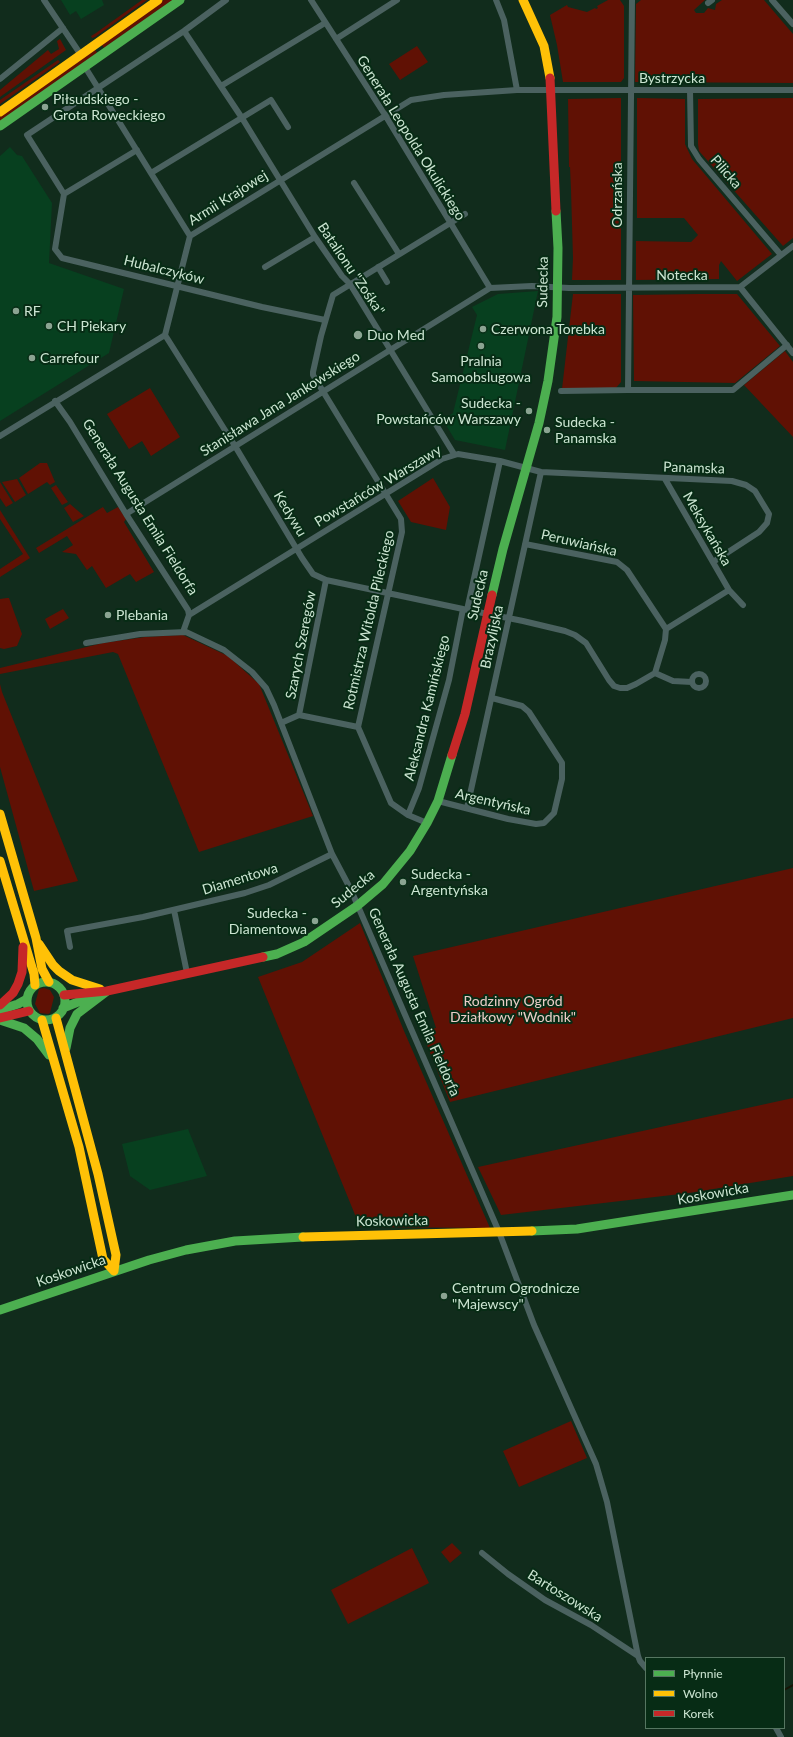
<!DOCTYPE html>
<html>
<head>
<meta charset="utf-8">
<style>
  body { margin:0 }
  #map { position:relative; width:793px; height:1737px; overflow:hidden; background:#112c1c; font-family:Lato,sans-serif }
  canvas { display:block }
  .legend { position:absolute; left:645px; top:1657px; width:140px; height:72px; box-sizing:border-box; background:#072c15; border:1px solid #567661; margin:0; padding:5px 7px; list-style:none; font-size:12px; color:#cce5d2 }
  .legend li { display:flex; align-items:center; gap:8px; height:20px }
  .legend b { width:20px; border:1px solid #567661 }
</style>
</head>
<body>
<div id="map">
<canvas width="793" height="1737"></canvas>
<ul class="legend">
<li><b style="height:5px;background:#4caf50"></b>Płynnie</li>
<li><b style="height:5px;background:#ffc107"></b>Wolno</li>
<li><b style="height:5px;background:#c62828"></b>Korek</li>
</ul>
</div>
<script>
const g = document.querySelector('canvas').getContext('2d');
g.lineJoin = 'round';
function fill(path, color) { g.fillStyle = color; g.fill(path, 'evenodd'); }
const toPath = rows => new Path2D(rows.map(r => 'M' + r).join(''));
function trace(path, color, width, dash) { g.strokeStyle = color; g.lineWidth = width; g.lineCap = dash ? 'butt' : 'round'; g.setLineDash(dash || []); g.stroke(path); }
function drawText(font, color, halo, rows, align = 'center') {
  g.font = font + ' Lato,sans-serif'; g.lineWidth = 4; g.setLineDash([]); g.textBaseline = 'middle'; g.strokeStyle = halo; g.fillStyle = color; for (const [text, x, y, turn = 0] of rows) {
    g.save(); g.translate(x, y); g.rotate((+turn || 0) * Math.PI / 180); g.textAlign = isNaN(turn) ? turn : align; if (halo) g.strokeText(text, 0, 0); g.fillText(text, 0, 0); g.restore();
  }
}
fill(toPath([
  [61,0,102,0,104,5,81,19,76,11,70,15],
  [10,147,17,155,22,156,52,203,49,263,124,289,109,353,0,421,0,156],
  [538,291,505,450,455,440,443,420,453,413,477,315,472,307,498,294],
  [188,1129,207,1176,150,1190,130,1176,122,1144]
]), '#07401f');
fill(toPath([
  [142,0,147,0,95,37,92,38,91,36,96,33],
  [164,0,173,0,104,48,101,44],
  [608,0,620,0,624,6,624,78,621,82,563,82,557,45,550,15,567,5,568,7,587,12,595,8,596,9,598,8,597,6],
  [641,0,705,0,694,10,696,13,704,13,708,8,715,10,716,4,722,0,764,0,793,34,793,83,635,82,636,4],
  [60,39,66,50,0,97,0,90,48,50,51,54,59,49,57,41],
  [417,46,428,62,400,80,389,64],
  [95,49,97,53,0,122,0,116],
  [58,60,60,62,0,104,0,100],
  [621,98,621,280,572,280,573,258,571,190,570,167,569,167,568,99],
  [637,98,685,99,685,144,692,159,772,254,737,281,721,261,719,265,719,279,636,280,636,241,691,242,698,235,684,218,637,218],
  [793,98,793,238,783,246,699,151,698,144,698,99],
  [573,294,621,294,621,382,615,389,562,389],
  [698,294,737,294,780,346,735,383,634,381,633,295],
  [785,351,793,362,793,437,744,385],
  [150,388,180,437,151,456,142,441,129,449,107,414],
  [40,463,47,463,55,482,50,485,47,482,28,494,19,478],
  [433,478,450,507,446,530,411,522,398,501],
  [17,479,26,495,15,502,2,482],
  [0,482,13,503,6,507,0,498],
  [56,485,68,502,62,505,51,488],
  [70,504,84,516,73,522,64,508],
  [103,507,107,513,118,507,126,519,124,522,154,572,136,582,130,574,106,588,92,566,87,570,76,554,62,552,73,545,67,536,39,553,36,548],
  [0,510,30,558,0,577,0,569,23,554,0,519],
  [7,598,9,598,22,634,17,646,4,649,0,648,0,599],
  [63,609,69,618,50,629,45,619],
  [183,635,228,656,259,684,313,816,199,852,118,654,113,652,0,674,0,668,103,643,145,637],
  [0,684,2,692,78,881,34,891,0,767],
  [793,868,793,1018,450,1102,421,1030,436,1028,413,956],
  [360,923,404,1031,490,1228,360,1227,258,977,302,962],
  [44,988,50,990,54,997,50,1013,48,1014,40,1013,35,1004,39,989],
  [793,1098,793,1176,689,1193,501,1215,478,1167],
  [571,1421,587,1458,519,1487,503,1451],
  [452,1543,462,1553,450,1563,441,1552],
  [412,1548,429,1583,348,1624,331,1590]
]), '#601104');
trace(toPath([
  [784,1690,793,1685]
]), '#171506', 2);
trace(toPath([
  [44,0,81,55],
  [311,0,385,115,490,288],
  [496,0,504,20,517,90],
  [632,0,628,390,733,390,787,345],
  [772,0,793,24],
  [708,3,712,0],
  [184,31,242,118,315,237,342,276,350,284,454,454],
  [336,39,397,0],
  [85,67,190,236],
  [0,79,63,28],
  [221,86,325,23],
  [690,90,691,146,699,159,781,255],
  [151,173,271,100,288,127],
  [354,183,399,254],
  [64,194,55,249,62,258,262,307,325,320],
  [64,194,27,135,184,31,226,0],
  [64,194,137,150],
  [265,267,315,237],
  [378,267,387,282],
  [740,287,793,353],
  [165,335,235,446,302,558,313,574,326,580,463,609],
  [561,391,628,390],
  [55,401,70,422,126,514,188,610,189,615,183,632],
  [0,436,165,335,190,236,411,100,444,95,517,90,793,90],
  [665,479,729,590,666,629],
  [126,514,490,288,532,286,569,288,740,287,793,246],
  [525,544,617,562,627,570,666,629],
  [326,580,299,715,358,727],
  [729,590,743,605],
  [467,610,500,461],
  [189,615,442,459,458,454,500,461,541,472,732,481,746,485,755,491,769,514,767,523,759,532,713,562],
  [86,643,140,634,186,632,224,650,252,672,266,688,274,705,332,854,351,890,499,1232,534,1325,596,1464,607,1502,638,1656,640,1661,646,1668],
  [655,673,665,640,666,629],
  '692 681a7 7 0 1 1 14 0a7 7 0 1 1-14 0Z',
  [281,723,299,715],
  [438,801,508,819,536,824,544,823,554,813,562,779,562,763,529,712,522,706,492,698],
  [467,808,541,472],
  [408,815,419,788,449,680,463,609,523,621,565,631,575,635,586,643,609,680,614,686,620,688,627,688,636,684,655,673,673,681,692,682],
  [427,823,408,815,391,803,358,727,402,532,401,519,313,375,313,372,321,336,333,295,465,214],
  [174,910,187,973],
  [70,947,67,931,143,917,245,893,269,885,332,854],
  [482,1553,508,1574,545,1600,591,1625,638,1656],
  [776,1728,781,1737]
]), '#4b6260', 6);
trace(toPath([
  [0,126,180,0],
  [492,595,503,549,539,423,548,381,557,317,558,248,556,211],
  [263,957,277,954,304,942,357,906,383,884,410,851,427,823,438,801,452,755],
  '27 1001a19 19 0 1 1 38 0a19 19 0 1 1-38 0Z',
  [63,1008,93,996],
  [0,1010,18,1004,27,999],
  [0,1020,24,1028,37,1039,49,1055],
  [66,1048,70,1028,77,1014,106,992],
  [532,1231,577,1229,793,1195],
  [0,1310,149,1260,186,1250,235,1241,303,1237]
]), '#4caf50', 9);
trace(toPath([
  [523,0,544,46,550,78],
  [0,112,158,0],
  [0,814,36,938,42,969,49,982],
  [0,861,34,974,35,985],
  [39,944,53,965,59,971,72,980,100,989],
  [56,1018,98,1174,116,1255,114,1271],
  [42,1020,79,1147,103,1259,114,1271],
  [303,1237,532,1231]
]), '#ffc107', 9);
trace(toPath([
  [550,78,556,211],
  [452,755,465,714,492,595],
  [64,995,107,991,263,957],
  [0,1005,13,993,18,984,22,972,23,947],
  [0,1018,29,1011]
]), '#c62828', 9);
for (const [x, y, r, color] of [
  [45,107,4,"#8ba492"],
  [16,311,4,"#8ba492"],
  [49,326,4,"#8ba492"],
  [483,329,4,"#8ba492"],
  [358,335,5,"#8ba492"],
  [481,346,4,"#8ba492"],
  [32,358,4,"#8ba492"],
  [529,411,4,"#8ba492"],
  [547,430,4,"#8ba492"],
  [108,615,4,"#8ba492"],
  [403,882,4,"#8ba492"],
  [315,921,4,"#8ba492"],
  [444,1296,4,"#8ba492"]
]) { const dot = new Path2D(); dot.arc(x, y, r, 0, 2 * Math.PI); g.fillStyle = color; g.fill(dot); trace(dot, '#072c15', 1.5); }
drawText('14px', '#cce5d2', '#072c15', [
  ["Bystrzycka",672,78],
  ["Generała Leopolda Okulickiego",411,138,58],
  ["Pilicka",726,172,49],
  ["Odrzańska",617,195,-90],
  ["Armii Krajowej",228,198,-32],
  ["Batalionu \"Zośka\"",351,269,56],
  ["Hubalczyków",164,270,14],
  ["Notecka",682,275],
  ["Sudecka",543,282,-89],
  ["Stanisława Jana Jankowskiego",280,404,-32],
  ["Panamska",694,468,2],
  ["Powstańców Warszawy",378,486,-31],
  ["Generała Augusta Emila Fieldorfa",140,507,58],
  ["Kedywu",290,514,59],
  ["Meksykańska",707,529,60],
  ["Peruwiańska",579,543,13],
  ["Sudecka",478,595,-77],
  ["Rotmistrza Witolda Pileckiego",369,620,-77],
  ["Brazylijska",492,637,-78],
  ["Szarych Szeregów",301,645,-79],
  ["Aleksandra Kamińskiego",427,708,-76],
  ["Argentyńska",493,802,13],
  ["Diamentowa",240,879,-17],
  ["Sudecka",353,889,-39],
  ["Generała Augusta Emila Fieldorfa",414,1002,66],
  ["Koskowicka",713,1194,-10],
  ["Koskowicka",392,1221,-1],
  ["Koskowicka",71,1271,-19],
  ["Bartoszowska",565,1596,32]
]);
drawText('14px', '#cce5d2', '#072c15', [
  ["Piłsudskiego -",53,99],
  ["Grota Roweckiego",53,115],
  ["RF",24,311],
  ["CH Piekary",57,326],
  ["Czerwona Torebka",491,329],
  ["Duo Med",367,335],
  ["Carrefour",40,358],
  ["Pralnia",481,361,"center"],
  ["Samoobslugowa",481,377,"center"],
  ["Sudecka -",521,403,"right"],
  ["Powstańców Warszawy",521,419,"right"],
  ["Sudecka -",555,422],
  ["Panamska",555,438],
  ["Plebania",116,615],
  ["Sudecka -",411,874],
  ["Argentyńska",411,890],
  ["Sudecka -",307,913,"right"],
  ["Diamentowa",307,929,"right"],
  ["Centrum Ogrodnicze",452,1288],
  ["\"Majewscy\"",452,1304]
], 'left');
drawText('14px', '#ebcdc7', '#072c15', [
  ["Rodzinny Ogród",513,1001],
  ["Działkowy \"Wodnik\"",513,1017]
]);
</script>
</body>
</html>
